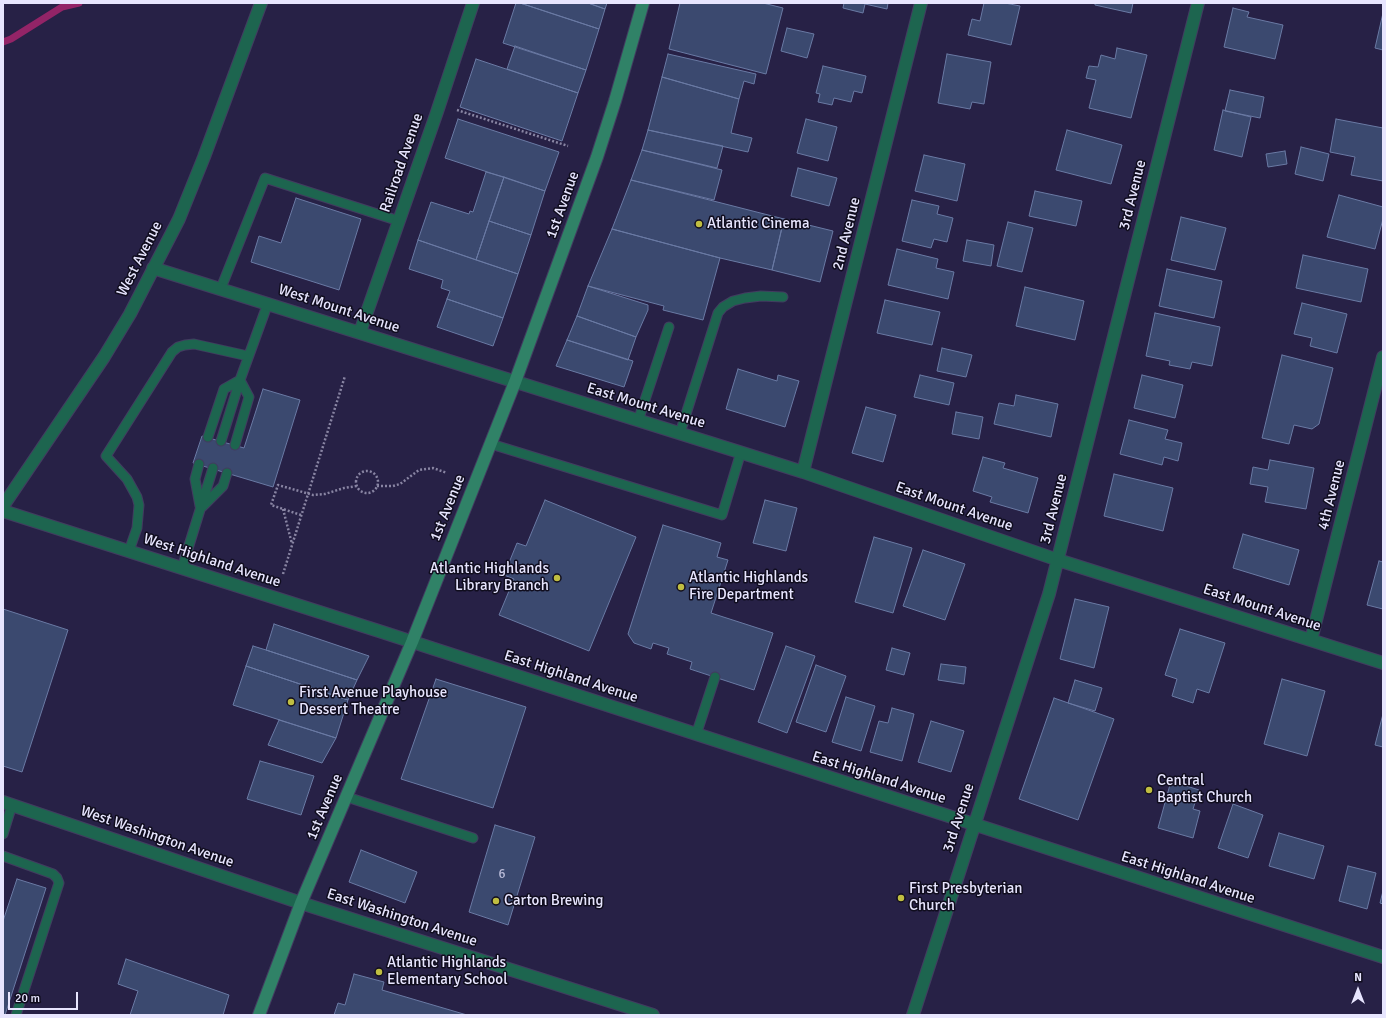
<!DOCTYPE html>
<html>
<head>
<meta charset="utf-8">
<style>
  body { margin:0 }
  #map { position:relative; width:1386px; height:1018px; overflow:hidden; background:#272146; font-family:Signika,sans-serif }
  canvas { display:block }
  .frame { position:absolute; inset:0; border:4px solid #e7e5fe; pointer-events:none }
  .north { position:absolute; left:1338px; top:970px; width:40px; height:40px; -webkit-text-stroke:3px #100d1e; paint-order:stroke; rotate:0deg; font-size:11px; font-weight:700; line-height:16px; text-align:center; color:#e7e5fe }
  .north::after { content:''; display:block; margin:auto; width:14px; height:18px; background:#e7e5fe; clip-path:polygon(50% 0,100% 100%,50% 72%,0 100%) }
  .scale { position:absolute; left:8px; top:992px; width:70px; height:18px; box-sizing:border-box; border:2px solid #e7e5fe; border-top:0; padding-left:5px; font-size:12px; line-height:14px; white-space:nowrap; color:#e7e5fe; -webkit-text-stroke:3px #100d1e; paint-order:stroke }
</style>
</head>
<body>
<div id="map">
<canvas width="1386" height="1018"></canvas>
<div class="frame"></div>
<div class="north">N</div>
<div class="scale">20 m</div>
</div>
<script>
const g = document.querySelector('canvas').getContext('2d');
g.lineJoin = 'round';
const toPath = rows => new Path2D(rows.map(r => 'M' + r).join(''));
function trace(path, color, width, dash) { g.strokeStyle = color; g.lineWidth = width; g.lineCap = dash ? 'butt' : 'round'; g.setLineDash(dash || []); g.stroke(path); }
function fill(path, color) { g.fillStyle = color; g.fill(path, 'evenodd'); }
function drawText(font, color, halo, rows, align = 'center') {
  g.font = font + ' Signika,sans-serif'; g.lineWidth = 3; g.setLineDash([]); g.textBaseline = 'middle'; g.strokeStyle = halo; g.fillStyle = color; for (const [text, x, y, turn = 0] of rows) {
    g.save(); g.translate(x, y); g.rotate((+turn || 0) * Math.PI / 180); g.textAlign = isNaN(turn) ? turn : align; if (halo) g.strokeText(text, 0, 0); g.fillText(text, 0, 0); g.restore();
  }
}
trace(toPath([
  [3,42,11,39,62,7,79,3]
]), '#932467', 7);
const building = toPath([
  [516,3,520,3,599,29,586,70,503,43,516,3],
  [520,3,588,3,605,9,599,29,520,3],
  [588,3,607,3,605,9,588,3],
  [680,3,763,3,783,8,766,74,669,49,680,3],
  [844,3,888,3,887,9,865,4,863,13,843,8,844,3],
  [984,3,1005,3,1020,6,1011,45,968,35,972,19,980,21,984,3],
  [1095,3,1133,3,1131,13,1095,5,1095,3],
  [1233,8,1249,12,1247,17,1283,25,1275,59,1224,47,1233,8],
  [1383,13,1383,50,1375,48,1383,13],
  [787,28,814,34,807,58,781,51,787,28],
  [515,46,586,70,578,93,507,69,515,46],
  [1117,48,1147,55,1131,118,1089,108,1096,80,1086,78,1089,66,1098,67,1101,55,1115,59,1117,48],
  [668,54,756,74,754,84,744,81,739,99,662,77,668,54],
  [947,54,991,62,984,104,972,102,970,109,938,103,947,54],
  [476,59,578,93,562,141,460,107,476,59],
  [823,66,866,76,862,93,854,91,851,102,834,98,832,105,818,102,820,94,816,93,823,66],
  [662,77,739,99,731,133,752,138,748,152,648,130,662,77],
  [1230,90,1264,97,1260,118,1225,111,1230,90],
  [1223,110,1251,117,1242,157,1214,150,1223,110],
  [458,119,559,152,545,191,445,158,458,119],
  [806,119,837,127,828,161,797,153,806,119],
  [1336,119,1383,128,1383,181,1351,175,1355,157,1330,152,1336,119],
  [648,130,723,146,717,168,642,150,648,130],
  [1067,130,1122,145,1111,184,1056,170,1067,130],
  [1301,147,1329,154,1323,181,1295,174,1301,147],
  [642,150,722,170,714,200,631,180,642,150],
  [1285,151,1287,164,1268,167,1266,154,1285,151],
  [924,155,965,164,957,201,915,191,924,155],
  [798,168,837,178,829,206,791,196,798,168],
  [486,172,504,177,476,260,418,240,431,202,469,214,470,211,473,212,486,172],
  [504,177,545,191,531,235,489,221,504,177],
  [631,180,784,219,772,270,720,258,612,229,631,180],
  [1035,191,1082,201,1076,226,1029,216,1035,191],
  [1339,195,1383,207,1383,219,1375,249,1327,237,1339,195],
  [296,198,361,219,339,290,251,262,259,236,281,243,296,198],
  [912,200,939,206,937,214,953,218,947,242,934,239,931,248,902,241,912,200],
  [1181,217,1226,228,1215,270,1171,260,1181,217],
  [784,219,833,231,820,282,772,270,784,219],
  [489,221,531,235,518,274,476,260,489,221],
  [1008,222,1033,228,1022,272,997,266,1008,222],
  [612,229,720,258,703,320,663,310,664,306,588,286,612,229],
  [418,240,518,274,503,318,447,299,450,291,441,288,443,280,409,269,418,240],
  [967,240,994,245,991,266,963,261,967,240],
  [897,249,938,259,936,268,954,272,948,299,888,285,897,249],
  [1303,255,1368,269,1361,302,1296,288,1303,255],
  [1167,269,1222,281,1214,318,1159,306,1167,269],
  [588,286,648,305,648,310,636,337,577,316,588,286],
  [1025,287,1084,301,1075,340,1016,326,1025,287],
  [447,299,503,318,493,346,437,327,447,299],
  [885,300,940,312,932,345,877,333,885,300],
  [1302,303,1347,314,1337,353,1310,346,1312,338,1294,334,1302,303],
  [1155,313,1220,327,1212,366,1192,362,1190,369,1169,365,1170,361,1146,356,1155,313],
  [577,316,636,337,628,360,567,340,577,316],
  [567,340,633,361,624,387,556,366,567,340],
  [942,348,972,355,966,377,937,371,942,348],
  [1282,355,1333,368,1319,424,1312,429,1294,425,1289,444,1262,438,1282,355],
  [738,369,777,381,778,375,799,381,785,427,726,409,738,369],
  [920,375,954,383,949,405,914,397,920,375],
  [1142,375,1183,385,1175,418,1134,408,1142,375],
  [263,389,300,400,273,487,193,463,202,436,244,448,263,389],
  [1016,395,1058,404,1051,437,994,424,999,403,1014,406,1016,395],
  [866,407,896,415,883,462,852,453,866,407],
  [956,412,983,417,979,439,952,434,956,412],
  [1129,420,1168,430,1165,439,1182,443,1178,461,1164,457,1162,465,1120,454,1129,420],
  [983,457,1005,463,1003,468,1038,478,1028,513,990,502,992,497,973,491,983,457],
  [1270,460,1314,468,1306,509,1265,502,1268,487,1250,484,1253,467,1268,470,1270,460],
  [1114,474,1173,488,1163,531,1104,516,1114,474],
  [545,500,636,537,589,651,499,615,514,579,504,575,517,543,526,546,545,500],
  [765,500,797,508,786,551,753,543,765,500],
  [663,525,721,543,717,557,728,560,711,613,773,633,754,690,690,669,692,662,667,654,669,648,653,643,651,649,634,643,628,634,663,525],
  [1243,534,1299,550,1289,585,1233,568,1243,534],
  [874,537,912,548,893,613,855,602,874,537],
  [923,550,965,564,945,620,903,606,923,550],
  [1379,561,1383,562,1383,609,1367,605,1379,561],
  [1075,599,1109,607,1094,668,1060,659,1075,599],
  [3,609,68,630,22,772,3,766,3,609],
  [274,624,369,656,357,680,266,650,274,624],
  [1180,629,1225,643,1209,693,1197,689,1193,703,1172,696,1177,679,1165,675,1180,629],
  [253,646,266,650,357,680,348,700,246,666,253,646],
  [786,646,815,656,787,733,758,722,786,646],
  [892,648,910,653,904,675,886,670,892,648],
  [941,664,966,667,964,684,938,680,941,664],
  [816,665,846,676,826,732,796,722,816,665],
  [246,666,348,700,336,738,233,705,246,666],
  [436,679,526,707,493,808,401,779,436,679],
  [1282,679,1325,691,1307,756,1264,744,1282,679],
  [1075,680,1102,688,1095,711,1068,703,1075,680],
  [846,697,875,706,861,751,832,742,846,697],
  [1054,698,1114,719,1078,820,1019,799,1054,698],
  [892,708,914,714,902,761,870,752,879,721,888,723,892,708],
  [1383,714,1383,747,1375,745,1383,714],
  [279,720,336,738,322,763,268,745,279,720],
  [931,721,964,731,951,772,918,762,931,721],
  [260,761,314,776,301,815,247,799,260,761],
  [1171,781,1199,790,1193,809,1200,811,1193,838,1158,828,1171,781],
  [1233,804,1263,815,1248,858,1218,848,1233,804],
  [495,825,535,837,508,925,469,912,495,825],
  [1279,833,1324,846,1314,879,1269,866,1279,833],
  [361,850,417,872,405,903,349,882,361,850],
  [1348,866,1376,873,1367,909,1339,901,1348,866],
  [17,879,46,888,5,1015,3,1015,3,921,17,879],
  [1383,891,1383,904,1380,903,1383,891],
  [126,959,229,995,223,1015,130,1015,138,991,118,984,126,959],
  [354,974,384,982,382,990,467,1015,334,1015,338,1003,345,1005,354,974]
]);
fill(building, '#3b496f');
trace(building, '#6a7aa4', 1);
const lane = toPath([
  [221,288,265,178,399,221],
  [638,421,669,327],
  [680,433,718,313,723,307,733,301,745,298,761,296,783,297],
  [208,437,224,389,240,380],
  [221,441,240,380,268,303],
  [491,444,722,515,741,452],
  [235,445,249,397,240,380],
  [199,464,195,479,200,506],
  [202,507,223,486,227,473],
  [129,551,137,528,139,505,137,497,127,479,106,456,172,352,178,347,185,345,194,344,248,356],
  [182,568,213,468],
  [696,735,715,677],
  [347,797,473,838],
  [3,834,12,805],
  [3,856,53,874,57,878,59,883,16,1015]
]);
const street = toPath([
  [153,268,803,472,1058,560,1383,663],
  [360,332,437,112,473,3],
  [803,472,921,3],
  [3,506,104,357,130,314,179,219,204,157,261,3],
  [3,511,382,632,1383,957],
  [1311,640,1383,357],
  [3,802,301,903,653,1015],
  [913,1015,1049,594,1198,3]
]);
const secondary = toPath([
  [259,1015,301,903,412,642,515,382,597,157,615,101,643,3]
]);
trace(lane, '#423c60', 11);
trace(street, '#423c60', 14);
trace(secondary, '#423c60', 14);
trace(toPath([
  [457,110,568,146],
  '356 482a11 11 0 1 1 22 0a11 11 0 1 1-22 0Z',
  [377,486,393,486,400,484,419,470,433,468,447,473],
  [283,509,292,544],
  [301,515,271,505,278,485,313,495,325,494,344,488,357,486],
  [283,574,345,376]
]), '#8985a3', 2.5, [2, 2]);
trace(lane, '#1d654f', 9);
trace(street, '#1d654f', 12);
trace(secondary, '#308267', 12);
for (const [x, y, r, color] of [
  [699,224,4,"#c0be41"],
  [557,578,4,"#c0be41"],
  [681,587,4,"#c0be41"],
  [291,702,4,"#c0be41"],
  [1149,790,4,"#c0be41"],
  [901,898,4,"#c0be41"],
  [496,901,4,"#c0be41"],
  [379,972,4,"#c0be41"]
]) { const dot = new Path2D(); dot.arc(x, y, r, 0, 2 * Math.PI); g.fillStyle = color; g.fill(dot); trace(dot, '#100d1e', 1.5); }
drawText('13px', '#bcbeda', null, [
  ["6",502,875]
]);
drawText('15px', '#e7e5fe', '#100d1e', [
  ["Railroad Avenue",402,163,-71],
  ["3rd Avenue",1133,195,-76],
  ["1st Avenue",563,205,-70],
  ["2nd Avenue",847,234,-76],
  ["West Avenue",140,259,-63],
  ["West Mount Avenue",339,309,18],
  ["East Mount Avenue",646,406,17],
  ["4th Avenue",1332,495,-76],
  ["East Mount Avenue",954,507,19],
  ["1st Avenue",448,508,-68],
  ["3rd Avenue",1054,509,-76],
  ["West Highland Avenue",212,561,18],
  ["East Mount Avenue",1262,608,18],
  ["East Highland Avenue",571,677,18],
  ["East Highland Avenue",879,778,18],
  ["1st Avenue",325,807,-67],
  ["3rd Avenue",959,818,-72],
  ["West Washington Avenue",157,837,19],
  ["East Highland Avenue",1188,878,18],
  ["East Washington Avenue",402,918,18]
]);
drawText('15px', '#e7e5fe', '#100d1e', [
  ["Atlantic Cinema",707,224],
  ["Atlantic Highlands",549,569,"right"],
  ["Library Branch",549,586,"right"],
  ["Atlantic Highlands",689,578],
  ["Fire Department",689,595],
  ["First Avenue Playhouse",299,693],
  ["Dessert Theatre",299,710],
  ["Central",1157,781],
  ["Baptist Church",1157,798],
  ["First Presbyterian",909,889],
  ["Church",909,906],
  ["Carton Brewing",504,901],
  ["Atlantic Highlands",387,963],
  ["Elementary School",387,980]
], 'left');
</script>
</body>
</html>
